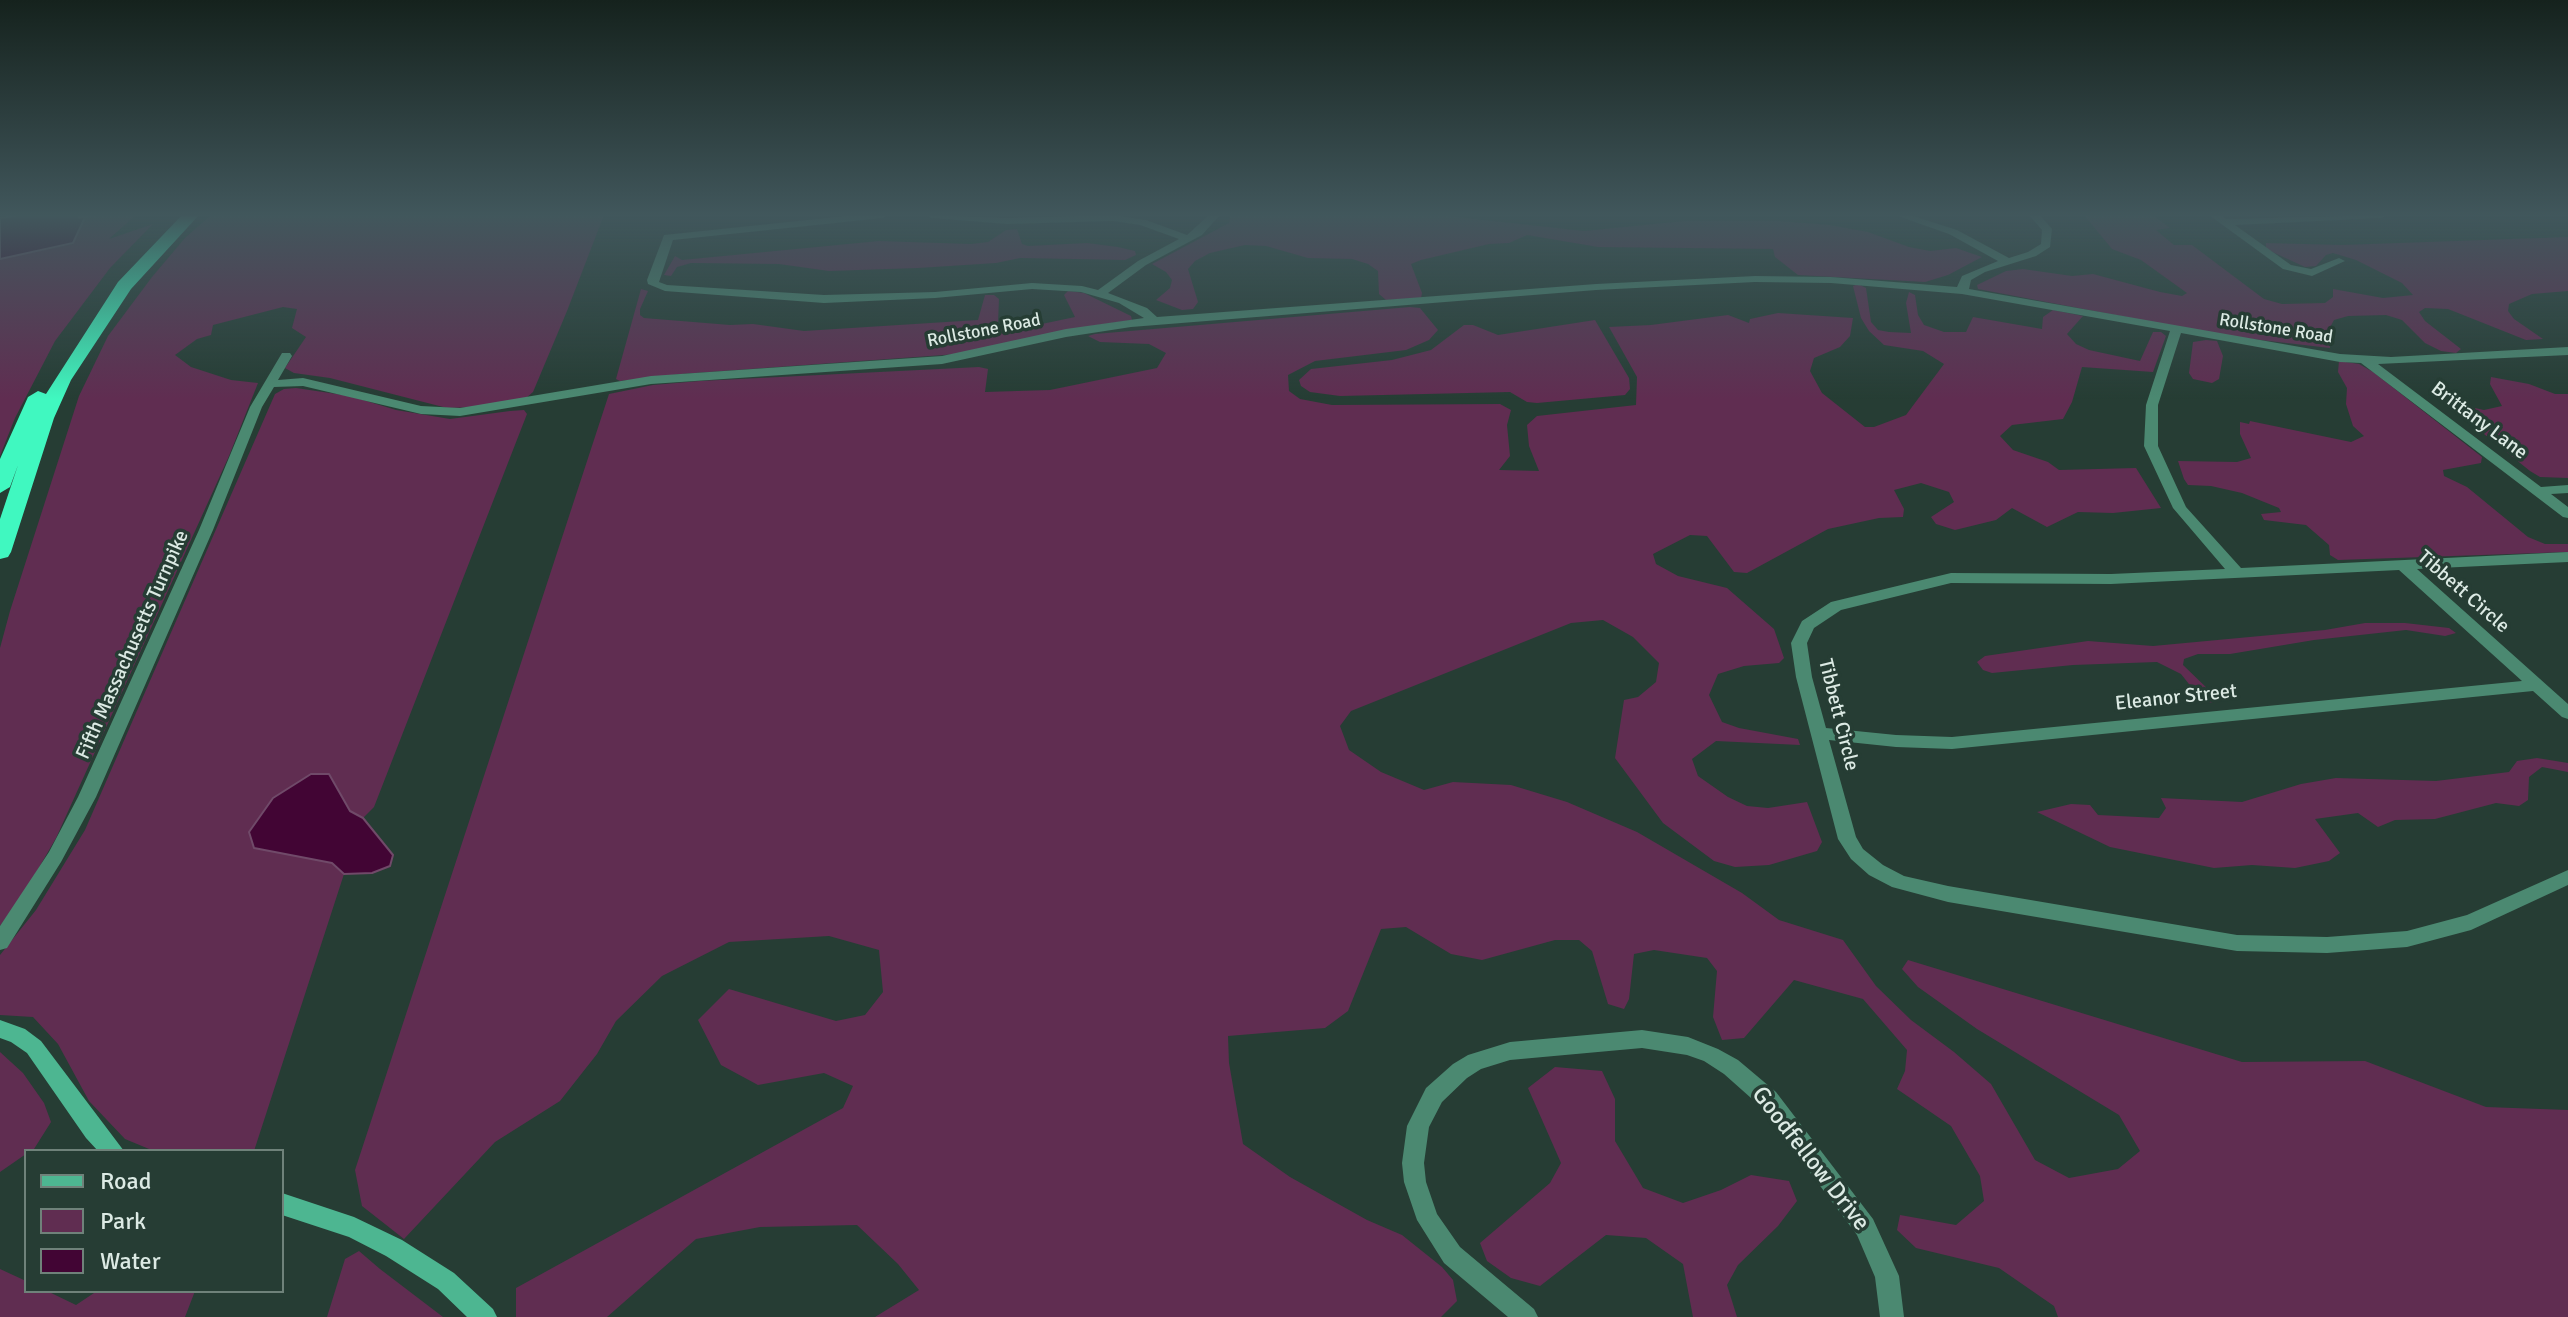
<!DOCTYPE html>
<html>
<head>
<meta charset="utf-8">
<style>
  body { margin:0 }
  #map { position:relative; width:2568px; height:1317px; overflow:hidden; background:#263d34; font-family:Signika,sans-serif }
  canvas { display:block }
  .legend { position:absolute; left:24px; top:1149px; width:260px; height:144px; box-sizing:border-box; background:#263d34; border:2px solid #6f827a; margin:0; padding:10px 14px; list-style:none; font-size:24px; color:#dceae4 }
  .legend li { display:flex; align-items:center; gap:16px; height:40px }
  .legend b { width:40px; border:2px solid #6f827a }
</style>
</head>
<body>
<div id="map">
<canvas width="2568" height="1317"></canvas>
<ul class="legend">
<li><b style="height:10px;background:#4db691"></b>Road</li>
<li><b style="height:22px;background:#602d51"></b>Park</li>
<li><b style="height:22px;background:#420534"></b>Water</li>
</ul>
</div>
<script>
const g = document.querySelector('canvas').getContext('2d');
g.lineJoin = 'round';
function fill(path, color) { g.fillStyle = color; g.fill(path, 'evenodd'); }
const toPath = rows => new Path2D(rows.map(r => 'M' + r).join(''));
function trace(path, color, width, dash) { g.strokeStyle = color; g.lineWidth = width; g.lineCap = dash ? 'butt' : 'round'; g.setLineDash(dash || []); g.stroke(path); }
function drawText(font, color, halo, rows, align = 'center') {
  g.font = font + ' Signika,sans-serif'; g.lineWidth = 7; g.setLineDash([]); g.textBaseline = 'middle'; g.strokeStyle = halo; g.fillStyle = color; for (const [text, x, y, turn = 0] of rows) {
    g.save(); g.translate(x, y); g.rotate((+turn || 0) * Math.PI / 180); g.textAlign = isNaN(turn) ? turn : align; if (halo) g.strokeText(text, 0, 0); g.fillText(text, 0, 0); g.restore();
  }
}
fill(toPath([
  [86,215,136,215,109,239,153,224,110,268,55,341,15,418,0,456,0,259,73,244],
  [211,215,604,215,567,311,533,392,526,398,476,407,447,408,330,378,294,373,285,368,306,337,292,328,297,309,283,307,213,325,211,335,197,339,175,355,191,367,231,380,258,383,229,456,56,838,26,890,0,926,0,648,10,611,79,396,108,336,152,277,185,238],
  [1230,215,1440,215,1584,231,1684,221,1780,221,1830,225,1868,232,1909,247,1930,251,1956,248,1982,257,1948,275,1925,282,1798,275,1775,257,1773,249,1598,247,1527,235,1509,243,1489,244,1421,260,1411,264,1422,293,1421,298,1386,300,1379,294,1378,271,1368,264,1352,259,1308,258,1266,246,1245,245,1210,253,1195,261,1188,269,1198,302,1193,309,1182,310,1156,300,1170,288,1172,280,1166,272,1152,264,1229,223],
  [2084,215,2153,215,2170,228,2156,230,2174,245,2192,245,2264,299,2282,304,2325,303,2333,297,2333,289,2383,298,2413,295,2402,283,2356,260,2333,253,2326,255,2316,266,2305,267,2266,249,2266,243,2342,245,2568,237,2568,291,2532,294,2509,304,2508,311,2514,319,2543,339,2526,340,2448,309,2425,308,2419,312,2425,321,2461,349,2456,353,2441,351,2425,343,2402,320,2386,315,2348,316,2334,320,2328,331,2330,348,2226,336,1978,289,1977,285,2006,271,2023,269,2072,276,2093,274,2160,292,2182,296,2187,293,2141,260,2112,249],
  [1017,229,1022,244,1028,246,1087,243,1118,247,1135,251,1136,255,1125,260,1020,258,996,263,918,268,829,271,779,264,691,263,677,267,671,276,664,275,675,256,682,260,879,241,971,244,988,242,1006,230],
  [1858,284,1866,288,1871,322,1878,330,1889,332,1911,333,1906,303,1909,292,1915,295,1918,315,1924,325,1944,332,1966,332,1973,317,2042,329,2043,317,2053,310,2083,316,2067,334,2076,344,2089,350,2140,361,2153,332,2161,332,2166,336,2153,372,2082,367,2072,402,2063,419,2012,425,2000,436,2013,450,2048,462,2059,470,2136,468,2161,508,2113,513,2078,512,2047,527,2012,508,1996,520,1955,530,1936,524,1931,517,1954,502,1949,492,1921,483,1894,490,1904,509,1903,517,1879,518,1828,529,1747,573,1734,572,1707,536,1690,535,1653,554,1656,564,1678,576,1727,588,1774,629,1784,658,1779,663,1744,666,1718,674,1709,695,1722,722,1739,728,1798,739,1800,745,1716,741,1692,759,1698,776,1728,797,1747,806,1768,808,1807,802,1822,842,1817,851,1769,865,1735,867,1714,861,1663,823,1615,758,1624,700,1638,697,1656,682,1659,663,1633,637,1603,620,1571,623,1351,711,1340,726,1349,750,1381,772,1424,790,1453,782,1511,785,1567,802,1637,832,1742,893,1779,920,1843,940,1876,986,1911,1020,1954,1052,1991,1084,2035,1160,2069,1178,2118,1169,2140,1151,2119,1115,1977,1029,1918,987,1902,969,1908,960,2242,1062,2365,1061,2486,1107,2568,1110,2568,1317,2058,1317,2054,1306,1999,1268,1916,1248,1897,1230,1900,1215,1956,1225,1984,1201,1980,1176,1951,1126,1897,1089,1905,1071,1907,1050,1863,999,1794,980,1744,1038,1722,1040,1713,1017,1717,971,1707,958,1654,950,1634,954,1629,999,1624,1009,1608,1004,1592,951,1579,940,1555,940,1482,960,1451,954,1406,927,1381,929,1348,1011,1325,1028,1228,1036,1229,1063,1243,1144,1290,1177,1367,1220,1402,1235,1442,1267,1453,1280,1457,1301,1441,1317,875,1317,919,1290,898,1264,857,1225,760,1227,696,1239,607,1317,516,1317,516,1288,843,1108,853,1086,824,1073,758,1085,721,1065,698,1020,729,989,836,1021,865,1015,883,992,879,950,829,936,729,942,662,976,616,1021,597,1054,560,1101,495,1142,404,1239,362,1206,355,1170,609,394,653,385,700,381,979,367,988,369,985,392,1050,390,1157,368,1166,353,1149,344,1100,342,1088,336,1095,334,1410,307,1420,308,1438,330,1429,340,1406,350,1315,361,1288,375,1289,391,1300,399,1332,405,1500,404,1511,410,1507,425,1510,456,1499,470,1539,471,1529,446,1527,425,1537,416,1636,405,1637,377,1609,327,1651,325,1728,315,1749,323,1750,319,1778,313,1853,318,1850,336,1840,347,1814,358,1810,371,1822,393,1865,427,1874,427,1906,415,1944,364,1923,351,1884,345,1869,331,1861,318,1853,286],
  [641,289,648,291,640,309,640,315,644,318,730,325,753,324,804,331,978,320,985,295,994,295,999,299,998,323,1005,329,1018,329,1075,317,1064,295,1068,291,1084,293,1131,316,1132,320,1066,330,971,353,681,374,620,381,616,379],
  [1595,320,1629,378,1630,389,1625,395,1537,403,1527,402,1510,392,1340,396,1310,392,1301,386,1299,380,1311,369,1392,360,1431,350,1464,325,1473,325,1498,335],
  [2206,340,2217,341,2223,356,2219,379,2212,383,2193,379,2189,373,2193,342],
  [2339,361,2359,364,2373,372,2482,457,2481,463,2443,470,2444,476,2467,487,2528,537,2545,544,2568,544,2568,552,2338,560,2330,555,2329,545,2306,525,2264,520,2261,514,2281,512,2279,508,2242,493,2211,486,2188,485,2184,479,2178,461,2237,462,2251,458,2240,434,2240,422,2249,424,2250,421,2351,442,2364,436,2353,426,2346,404,2347,388,2338,372],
  [2491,377,2529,384,2555,394,2568,394,2568,478,2540,477,2530,471,2443,401,2484,410,2502,406,2490,384],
  [296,388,350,396,396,410,450,419,510,411,524,410,527,414,374,807,363,818,350,811,330,775,254,848,333,863,344,874,254,1151,154,1151,125,1139,89,1101,58,1044,33,1017,0,1015,0,955,36,910,85,830,275,394,284,389],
  [2365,623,2405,623,2449,628,2456,633,2445,636,2406,630,2314,640,2230,654,2198,654,2184,659,2183,665,2210,691,2215,702,2204,703,2181,674,2157,662,2073,665,1992,673,1983,670,1977,662,1985,656,2088,641,2153,646,2325,630],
  [2537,758,2568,763,2568,772,2542,767,2529,777,2528,800,2519,806,2496,803,2435,819,2395,820,2378,827,2358,813,2315,819,2340,853,2329,861,2295,868,2252,865,2214,868,2110,847,2037,812,2071,804,2090,805,2098,815,2159,818,2166,808,2161,798,2242,802,2301,784,2336,778,2436,781,2509,772,2517,761],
  [0,1052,23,1073,44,1103,51,1122,34,1149,26,1151,26,1154,0,1172],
  [1555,1067,1602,1071,1615,1099,1615,1141,1643,1188,1683,1203,1721,1190,1751,1175,1789,1181,1797,1201,1778,1226,1738,1265,1727,1285,1737,1317,1693,1317,1683,1264,1646,1238,1606,1235,1540,1286,1511,1278,1487,1261,1480,1243,1550,1183,1561,1163,1528,1088],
  [359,1251,380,1269,443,1317,327,1317,345,1259],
  [0,1269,26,1281,26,1291,47,1291,76,1305,97,1291,195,1291,185,1317,0,1317]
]), '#602d51');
const water = toPath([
  [19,215,86,215,73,243,0,259,0,218,19,215],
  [311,774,329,774,350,811,363,818,393,855,390,866,372,873,344,874,332,863,254,848,249,832,273,798,311,774]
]);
fill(water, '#420534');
trace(water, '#704a69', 2);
trace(toPath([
  [79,217,93,215]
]), '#704a69', 3);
fill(toPath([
  [855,215,888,215,883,218,673,240,659,282,667,285,824,295,935,292,1032,283,1082,286,1098,290,1138,261,1179,239,1140,225,1113,221,1007,224,931,218,926,215,1007,218,1113,215,1146,220,1187,235,1209,215,1220,215,1202,235,1146,265,1108,293,1147,308,1157,317,1596,284,1755,276,1831,277,1957,287,1962,276,1998,261,1949,234,1895,215,1910,215,1957,230,2009,258,2028,252,2041,244,2042,230,2029,215,2040,215,2052,229,2050,247,2036,256,1985,272,1971,280,1969,289,2340,354,2391,357,2568,347,2568,355,2378,364,2541,487,2568,485,2568,493,2551,494,2568,507,2568,518,2563,517,2361,363,2340,362,2181,333,2158,405,2158,446,2186,507,2241,568,2568,552,2568,562,2417,569,2568,704,2568,719,2562,717,2533,691,1952,749,1896,747,1829,740,1856,837,1863,849,1883,865,1904,876,1948,886,2237,935,2327,937,2407,931,2467,915,2568,870,2568,885,2471,930,2407,947,2327,953,2237,951,1948,902,1892,887,1869,875,1851,859,1838,839,1796,677,1791,643,1802,621,1831,602,1951,573,2111,574,2225,569,2173,508,2144,446,2146,405,2170,331,1962,294,1831,283,1755,282,1596,290,1131,327,1066,337,942,364,651,384,460,416,421,414,303,386,274,387,262,407,213,530,96,797,61,862,7,948,0,950,0,926,49,852,78,797,199,530,250,407,282,353,290,353,292,356,278,380,303,378,421,406,460,408,651,376,942,356,1066,329,1144,318,1119,303,1081,292,1032,289,935,298,824,303,665,291,648,284,647,280,664,235,855,215],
  [2399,570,2522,681,1952,737,1896,735,1826,728,1812,677,1807,643,1814,628,1841,610,1951,583,2111,584,2399,570],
  [2209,215,2221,215,2226,219,2387,215,2382,218,2235,225,2291,265,2311,269,2339,258,2345,261,2312,276,2283,269,2209,215],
  [1642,1030,1688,1037,1718,1049,1738,1060,1776,1092,1873,1219,1899,1276,1904,1317,1880,1317,1875,1277,1857,1235,1760,1106,1724,1074,1704,1061,1687,1055,1642,1048,1510,1060,1481,1069,1467,1078,1442,1102,1429,1127,1424,1163,1426,1182,1437,1214,1460,1247,1534,1309,1538,1317,1508,1317,1444,1263,1417,1220,1404,1182,1402,1163,1407,1126,1426,1088,1453,1064,1468,1055,1510,1042,1642,1030]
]), '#4b8971');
fill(toPath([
  [0,1020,25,1029,41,1041,124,1151,98,1151,86,1138,27,1053,11,1042,0,1038,0,1020],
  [282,1193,354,1217,402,1240,454,1273,493,1309,497,1317,467,1317,438,1289,386,1256,349,1237,282,1215,282,1193]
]), '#4db691');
fill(toPath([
  [182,215,199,215,131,289,71,380,54,418,11,552,8,557,0,559,0,519,18,465,10,487,0,493,0,459,28,397,38,391,46,394,118,282,182,215]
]), '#40f8c0');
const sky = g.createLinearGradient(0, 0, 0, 399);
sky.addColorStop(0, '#15221d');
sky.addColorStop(0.54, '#41575c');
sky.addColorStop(1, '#41575c00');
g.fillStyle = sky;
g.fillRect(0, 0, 2568, 399);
drawText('18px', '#dceae4', '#263d34', [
  ["Rollstone Road",2276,329,9],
  ["Rollstone Road",984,331,-11]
]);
drawText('20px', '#dceae4', '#263d34', [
  ["Brittany Lane",2479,421,37],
  ["Tibbett Circle",2463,592,41],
  ["Fifth Massachusetts Turnpike",133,645,-66],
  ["Eleanor Street",2176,698,-6],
  ["Tibbett Circle",1838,715,76]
]);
drawText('24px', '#dceae4', '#263d34', [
  ["Goodfellow Drive",1810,1159,52]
]);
</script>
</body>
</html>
